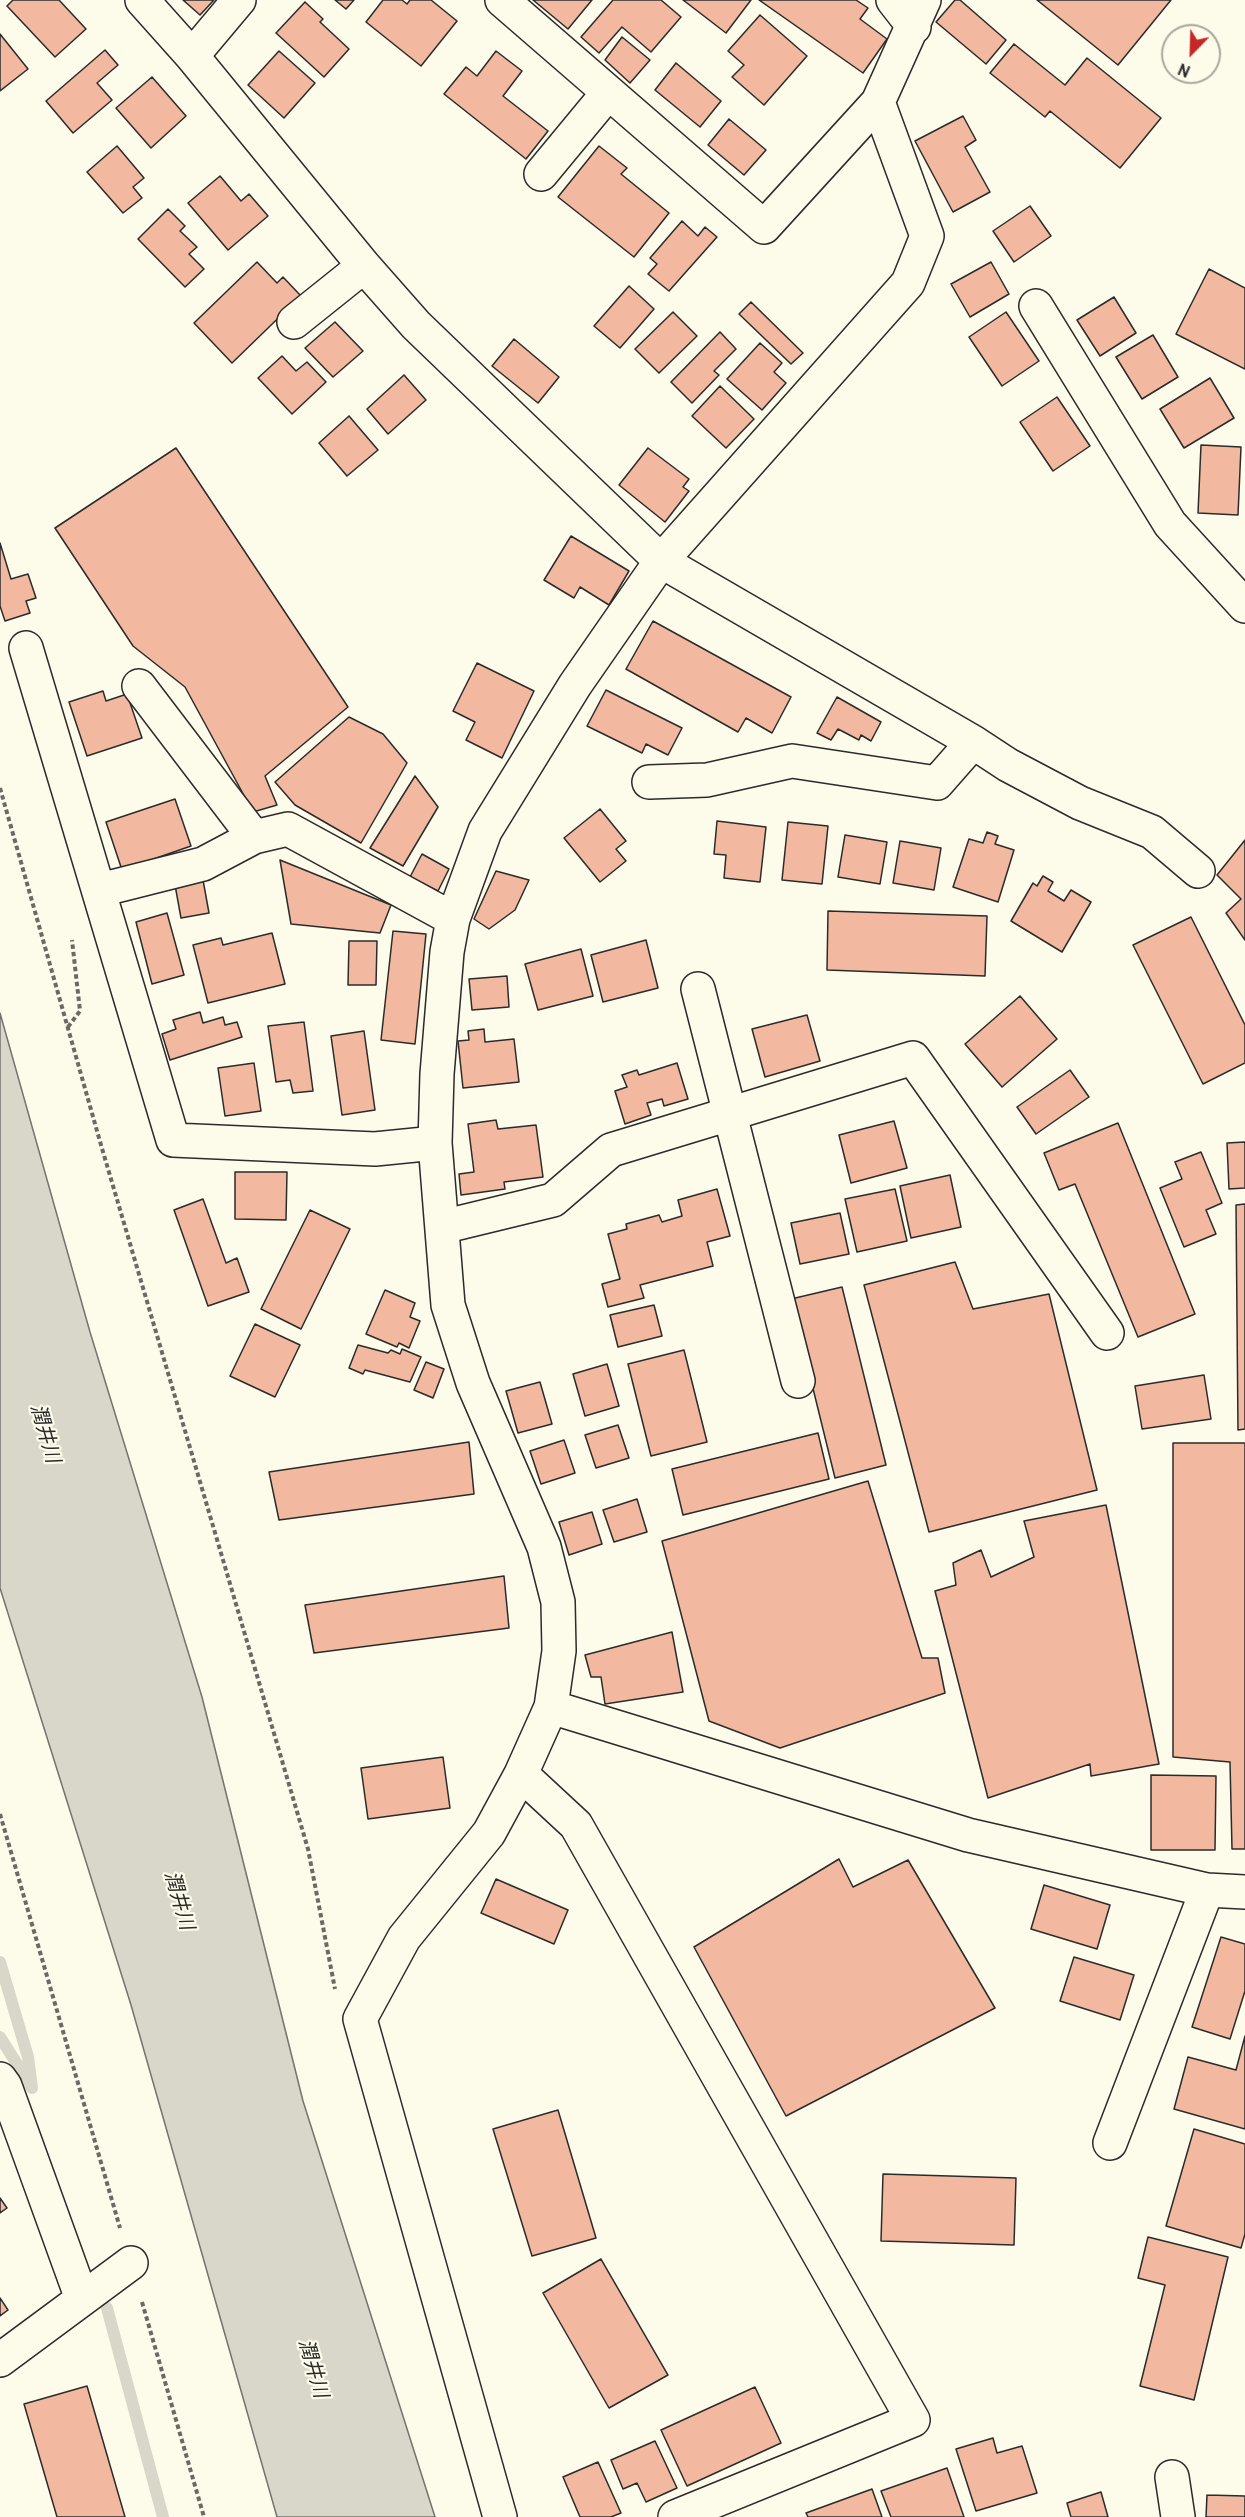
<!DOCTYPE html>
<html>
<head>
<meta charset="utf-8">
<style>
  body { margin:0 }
  #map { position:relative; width:1245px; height:2517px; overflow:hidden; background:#fdfbea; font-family:Overpass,sans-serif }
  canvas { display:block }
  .north { position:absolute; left:1161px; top:24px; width:60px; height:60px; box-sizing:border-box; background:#fdfbea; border:2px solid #a9a89e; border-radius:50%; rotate:203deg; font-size:16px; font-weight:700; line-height:24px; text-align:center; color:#2b2b2b }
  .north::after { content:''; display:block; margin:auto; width:21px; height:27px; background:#c62828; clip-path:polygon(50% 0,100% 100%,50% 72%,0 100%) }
</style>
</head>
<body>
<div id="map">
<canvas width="1245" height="2517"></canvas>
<div class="north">N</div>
</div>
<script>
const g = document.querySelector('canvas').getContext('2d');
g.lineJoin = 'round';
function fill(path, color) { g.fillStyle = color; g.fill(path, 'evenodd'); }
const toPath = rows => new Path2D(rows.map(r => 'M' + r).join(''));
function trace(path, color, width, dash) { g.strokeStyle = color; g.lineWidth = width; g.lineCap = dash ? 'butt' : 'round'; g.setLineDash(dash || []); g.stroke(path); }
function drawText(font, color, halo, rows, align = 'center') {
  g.font = font + ' Overpass,"Noto Sans JP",sans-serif'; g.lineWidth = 4.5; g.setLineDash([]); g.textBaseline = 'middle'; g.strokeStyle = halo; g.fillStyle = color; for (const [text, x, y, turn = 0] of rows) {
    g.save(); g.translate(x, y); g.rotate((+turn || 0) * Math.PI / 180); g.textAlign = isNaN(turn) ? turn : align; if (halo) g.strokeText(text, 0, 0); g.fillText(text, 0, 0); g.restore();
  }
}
const water = toPath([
  [0,1013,90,1332,202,1697,303,2101,435,2517,277,2517,131,2005,0,1588,0,1013]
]);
fill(water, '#d8d7c9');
trace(water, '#74746e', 1.5);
trace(toPath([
  [0,1962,28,2057,32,2088],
  [0,2037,30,2085],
  [107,2308,163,2517]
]), '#d8d7c9', 12);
const building = toPath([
  [13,0,59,0,86,29,55,57,7,6,13,0],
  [183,0,214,0,200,15,183,0],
  [335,0,354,0,346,9,335,0],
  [383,0,402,0,407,4,410,0,431,0,457,21,421,66,366,22,383,0],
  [533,0,592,0,568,29,533,0],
  [613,0,661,0,681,17,651,52,622,27,599,53,581,37,613,0],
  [683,0,751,0,726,33,683,0],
  [759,0,856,0,868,8,860,19,887,39,863,73,759,0],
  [955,0,960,0,1006,40,986,64,936,22,955,0],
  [1037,0,1171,0,1118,65,1037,0],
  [305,2,323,19,320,22,349,49,324,77,276,33,305,2],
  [760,15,807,56,764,105,732,77,744,65,728,51,760,15],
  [0,34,28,69,0,91,0,34],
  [622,37,650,60,630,83,605,60,622,37],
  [1014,44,1065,85,1087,58,1161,118,1120,168,1050,111,1045,117,990,73,1014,44],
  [105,50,118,65,97,83,112,100,73,133,46,101,105,50],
  [279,51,315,83,284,118,248,85,279,51],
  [496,51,522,71,503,96,548,131,526,159,444,94,466,67,477,76,496,51],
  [676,63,721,101,700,127,655,90,676,63],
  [152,77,186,116,151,148,116,108,152,77],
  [963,116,976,140,965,147,990,192,953,212,915,141,963,116],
  [729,119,766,150,744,175,708,145,729,119],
  [117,146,144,178,133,187,142,198,123,213,87,172,117,146],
  [599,146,627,168,621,174,669,213,634,257,558,197,599,146],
  [220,176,241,201,249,194,268,216,228,250,188,203,220,176],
  [1030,206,1051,236,1014,262,993,231,1030,206],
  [168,209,185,226,180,231,197,247,189,254,204,269,185,287,138,239,168,209],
  [682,221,698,236,705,227,717,237,669,291,648,274,657,264,650,258,682,221],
  [257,262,277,283,283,277,301,296,232,363,194,323,257,262],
  [991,262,1009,294,970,317,951,284,991,262],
  [1209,269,1245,288,1245,369,1176,334,1209,269],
  [629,286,654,309,620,348,594,326,629,286],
  [1114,297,1136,333,1100,356,1077,320,1114,297],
  [751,302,803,353,791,364,739,314,751,302],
  [673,312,697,336,659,373,635,349,673,312],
  [1006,312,1039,361,1002,386,969,337,1006,312],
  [335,322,363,351,333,377,305,348,335,322],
  [720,332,736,349,714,371,719,375,692,403,671,382,720,332],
  [1153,335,1178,377,1142,399,1116,357,1153,335],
  [514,339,559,377,538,403,492,366,514,339],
  [760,343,782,363,774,372,786,383,762,410,727,379,760,343],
  [282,356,296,371,307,362,326,382,292,414,258,378,282,356],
  [404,375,426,400,388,434,367,409,404,375],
  [1210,378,1234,418,1184,448,1160,409,1210,378],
  [720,386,754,419,726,448,692,416,720,386],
  [1057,397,1090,446,1053,471,1020,422,1057,397],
  [349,416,378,450,347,476,319,443,349,416],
  [1201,445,1241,447,1238,515,1198,513,1201,445],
  [176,448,348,707,265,776,277,805,253,812,185,687,133,646,55,528,176,448],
  [648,448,689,479,683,487,689,491,665,522,619,485,648,448],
  [571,536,629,571,609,605,580,587,574,598,544,580,571,536],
  [0,543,11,579,28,574,36,598,26,601,30,613,5,621,0,606,0,543],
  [653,621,791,697,772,733,746,718,738,732,626,669,653,621],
  [477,663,534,691,502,758,466,740,475,722,453,711,477,663],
  [606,690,682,728,668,755,646,744,642,753,587,726,606,690],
  [103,691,106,701,127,694,142,738,87,756,69,702,103,691],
  [837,697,881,722,871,741,861,735,859,740,838,729,831,740,817,733,837,697],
  [349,717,383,734,407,763,361,843,295,805,275,782,349,717],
  [415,776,438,807,403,866,370,848,415,776],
  [175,799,191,846,122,870,106,822,175,799],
  [600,809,626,841,616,849,626,861,600,882,564,838,600,809],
  [717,821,766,827,760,882,724,878,726,855,714,854,717,821],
  [788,822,828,826,822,884,782,880,788,822],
  [987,832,998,836,995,844,1014,850,998,902,953,887,969,839,983,843,987,832],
  [845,835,887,842,880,884,838,877,845,835],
  [1245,840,1245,940,1226,913,1241,899,1217,875,1245,840],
  [900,841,941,848,934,890,893,883,900,841],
  [422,854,449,869,438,891,410,877,422,854],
  [280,860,391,905,380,933,291,924,280,860],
  [496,871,529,880,515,910,489,929,474,919,496,871],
  [1043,876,1053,882,1048,891,1064,901,1071,890,1091,902,1062,952,1011,921,1033,883,1037,886,1043,876],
  [203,880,209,913,181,918,175,885,203,880],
  [828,911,987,916,985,976,827,970,828,911],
  [167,913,184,975,152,984,136,922,167,913],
  [1191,917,1245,1025,1245,1063,1203,1084,1133,945,1191,917],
  [393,931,426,934,415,1044,381,1040,393,931],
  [272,933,285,984,208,1003,193,945,221,938,223,945,272,933],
  [646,940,658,988,603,1002,591,955,646,940],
  [349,941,377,941,376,985,348,985,349,941],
  [581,949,593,996,538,1010,525,964,581,949],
  [507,976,509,1007,472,1010,469,979,507,976],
  [1020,996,1057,1039,1002,1087,965,1044,1020,996],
  [200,1012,203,1023,223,1017,225,1025,237,1022,242,1037,170,1060,162,1034,176,1029,173,1020,200,1012],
  [807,1015,820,1061,765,1077,752,1029,807,1015],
  [304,1022,313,1091,293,1093,290,1080,276,1082,268,1026,304,1022],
  [484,1029,485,1042,514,1039,519,1082,463,1088,458,1041,469,1040,468,1031,484,1029],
  [364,1031,375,1110,342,1115,331,1036,364,1031],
  [254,1063,261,1111,225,1116,218,1068,254,1063],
  [677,1063,688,1099,664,1106,662,1099,647,1103,651,1115,625,1124,615,1091,627,1087,622,1075,637,1070,639,1075,677,1063],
  [1070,1070,1089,1097,1036,1134,1017,1107,1070,1070],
  [496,1120,498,1129,536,1125,543,1177,504,1182,505,1189,461,1195,459,1174,474,1172,468,1124,496,1120],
  [894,1121,907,1168,851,1183,839,1135,894,1121],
  [1118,1123,1195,1314,1138,1337,1075,1184,1059,1190,1044,1153,1118,1123],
  [1245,1142,1245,1188,1229,1189,1227,1143,1245,1142],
  [1201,1152,1222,1203,1206,1210,1216,1234,1184,1247,1160,1188,1182,1179,1175,1162,1201,1152],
  [235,1172,287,1172,286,1220,235,1219,235,1172],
  [950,1175,961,1227,911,1238,900,1186,950,1175],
  [717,1189,730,1236,707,1242,713,1266,640,1285,644,1298,608,1307,602,1284,620,1279,608,1234,627,1229,626,1224,659,1215,662,1222,682,1216,678,1200,717,1189],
  [895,1189,907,1241,857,1252,845,1199,895,1189],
  [203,1199,226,1263,237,1258,249,1292,208,1306,174,1210,203,1199],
  [1245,1204,1245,1429,1238,1430,1236,1205,1245,1204],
  [310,1210,350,1229,301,1329,261,1309,310,1210],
  [840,1213,849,1254,800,1264,791,1223,840,1213],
  [955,1262,973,1309,1049,1294,1097,1490,929,1532,864,1285,955,1262],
  [842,1287,886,1465,835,1478,791,1299,842,1287],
  [385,1290,415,1303,410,1317,420,1321,409,1348,399,1343,397,1347,366,1334,385,1290],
  [654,1305,662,1336,618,1347,610,1315,654,1305],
  [255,1324,300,1345,275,1397,230,1376,255,1324],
  [358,1345,388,1353,391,1350,400,1354,402,1349,421,1357,410,1382,365,1370,363,1374,349,1368,358,1345],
  [684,1350,707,1442,651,1456,628,1364,684,1350],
  [426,1362,444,1369,433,1398,414,1390,426,1362],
  [607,1364,619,1406,585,1416,573,1374,607,1364],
  [1204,1375,1211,1419,1142,1429,1135,1386,1204,1375],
  [540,1382,552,1424,518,1433,506,1391,540,1382],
  [618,1425,629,1458,596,1468,585,1435,618,1425],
  [818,1433,829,1479,683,1515,672,1469,818,1433],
  [564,1440,575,1473,541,1484,530,1451,564,1440],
  [469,1442,474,1494,279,1520,269,1472,469,1442],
  [1173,1443,1245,1443,1245,1849,1232,1849,1230,1762,1173,1757,1173,1443],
  [868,1481,922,1658,938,1658,945,1693,780,1748,709,1721,662,1541,868,1481],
  [637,1499,647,1532,614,1542,603,1510,637,1499],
  [1106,1505,1159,1764,1091,1776,1090,1764,988,1798,935,1591,956,1585,953,1563,981,1550,991,1577,1034,1557,1024,1521,1106,1505],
  [592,1512,602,1544,569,1555,559,1522,592,1512],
  [504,1576,509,1628,314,1653,305,1605,504,1576],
  [672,1632,683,1692,605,1704,601,1677,591,1677,585,1655,672,1632],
  [443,1757,450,1808,368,1819,361,1768,443,1757],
  [1151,1775,1216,1776,1215,1850,1151,1850,1151,1775],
  [839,1859,853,1887,908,1860,995,2008,786,2116,694,1947,839,1859],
  [496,1879,568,1910,554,1944,481,1913,496,1879],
  [1044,1885,1110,1905,1097,1949,1031,1929,1044,1885],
  [1221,1937,1245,1944,1245,1991,1230,2039,1192,2027,1221,1937],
  [1074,1957,1134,1975,1120,2020,1060,2001,1074,1957],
  [1245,2036,1245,2129,1174,2109,1188,2057,1236,2070,1245,2036],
  [558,2110,596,2238,532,2256,493,2129,558,2110],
  [1194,2129,1245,2144,1245,2234,1241,2248,1166,2226,1194,2129],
  [883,2174,1016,2178,1014,2245,881,2241,883,2174],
  [0,2198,7,2208,0,2213,0,2198],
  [1148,2237,1228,2257,1194,2400,1140,2386,1165,2285,1138,2278,1148,2237],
  [601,2259,668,2375,609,2408,543,2293,601,2259],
  [0,2298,8,2310,0,2316,0,2298],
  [87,2386,125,2517,57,2517,24,2404,87,2386],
  [755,2387,781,2443,687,2486,661,2430,755,2387],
  [993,2438,997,2453,1022,2446,1037,2493,976,2511,956,2449,993,2438],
  [655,2441,677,2488,646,2502,637,2483,623,2489,611,2460,655,2441],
  [598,2462,621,2513,611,2517,580,2517,563,2477,598,2462],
  [947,2468,964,2517,891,2517,881,2491,947,2468],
  [872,2489,882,2517,808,2517,806,2513,872,2489],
  [1101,2492,1108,2517,1071,2517,1067,2503,1101,2492],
  [1207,2495,1245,2496,1245,2517,1206,2517,1207,2495]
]);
fill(building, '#f2b8a0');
trace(building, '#2b2b2b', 1.5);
const minor = toPath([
  [142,0,192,56,364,266,416,325,661,561,973,742,1008,765,1080,803,1152,832,1198,871],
  [502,0,764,227,878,102,924,0],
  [893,0,914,27],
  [192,56,239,0],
  [541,174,608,93],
  [1036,306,1170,524,1245,606],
  [294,322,364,266],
  [26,648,173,1140,375,1149,435,1143],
  [139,686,254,837],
  [649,782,707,780,792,761,937,783,973,742],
  [100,890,203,864,254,837,288,829,453,919],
  [698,989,798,1381],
  [442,1227,553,1200,611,1150,913,1058,1107,1333],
  [551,1707,968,1835,1207,1890,1245,1892],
  [521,1774,576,1825,913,2420,675,2517],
  [0,2079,5,2086,82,2299],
  [1110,2143,1207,1890],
  [0,2360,131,2263],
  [1172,2477,1178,2517],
  [500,2517,360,2019,404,1938,489,1833,521,1774,551,1707,559,1651,558,1602,544,1547,473,1383,448,1305,435,1143,437,1074,447,952,453,919,485,831,575,685,661,561,908,283,927,236,878,102]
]);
trace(minor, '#2b2b2b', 36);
trace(toPath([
  [0,788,101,1145,308,1849,335,1989],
  [68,1027,80,1011,72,940],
  [0,1814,120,2228],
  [142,2302,204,2517]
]), '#6a6964', 4, [4.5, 3]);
trace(minor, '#fdfbea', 33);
drawText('italic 20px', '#2b2b2b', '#fdfbea', [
  ["潤井川",43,1434,74],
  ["潤井川",177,1901,74],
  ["潤井川",311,2369,74]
]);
</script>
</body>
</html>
